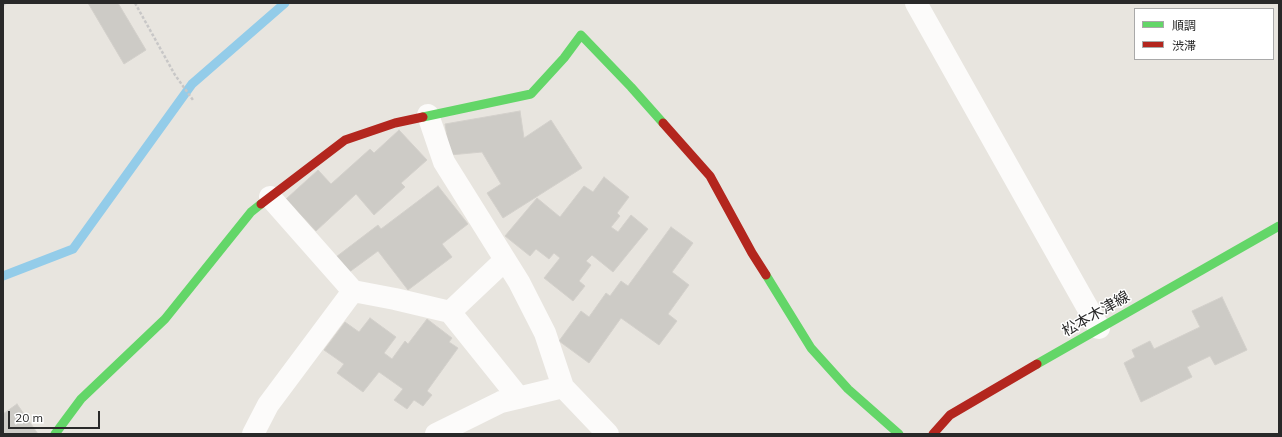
<!DOCTYPE html>
<html>
<head>
<meta charset="utf-8">
<style>
  body { margin:0 }
  #map { position:relative; width:1282px; height:437px; overflow:hidden; background:#e8e5df; font-family:Mulish,"Noto Sans JP",sans-serif }
  canvas { display:block }
  .frame { position:absolute; inset:0; border:4px solid #292929; pointer-events:none }
  .legend { position:absolute; left:1134px; top:8px; width:140px; height:52px; box-sizing:border-box; background:#fff; border:1px solid #a9a9a9; margin:0; padding:5px 7px; list-style:none; font-size:12px; color:#292929 }
  .legend li { display:flex; align-items:center; gap:8px; height:20px }
  .legend b { width:20px; border:1px solid #a9a9a9 }
  .scale { position:absolute; left:8px; top:411px; width:92px; height:18px; box-sizing:border-box; border:2px solid #292929; border-top:0; padding-left:5px; font-size:12px; line-height:14px; white-space:nowrap; color:#292929; -webkit-text-stroke:3px #fff; paint-order:stroke }
</style>
</head>
<body>
<div id="map">
<canvas width="1282" height="437"></canvas>
<div class="frame"></div>
<ul class="legend">
<li><b style="height:5px;background:#63d668"></b>順調</li>
<li><b style="height:5px;background:#b3261e"></b>渋滞</li>
</ul>
<div class="scale">20 m</div>
</div>
<script>
const g = document.querySelector('canvas').getContext('2d');
g.lineJoin = 'round';
const toPath = rows => new Path2D(rows.map(r => 'M' + r).join(''));
function trace(path, color, width, dash) { g.strokeStyle = color; g.lineWidth = width; g.lineCap = dash ? 'butt' : 'round'; g.setLineDash(dash || []); g.stroke(path); }
function fill(path, color) { g.fillStyle = color; g.fill(path, 'evenodd'); }
function drawText(font, color, halo, rows, align = 'center') {
  g.font = font + ' Mulish,"Noto Sans JP",sans-serif'; g.lineWidth = 3; g.setLineDash([]); g.textBaseline = 'middle'; g.strokeStyle = halo; g.fillStyle = color; for (const [text, x, y, turn = 0] of rows) {
    g.save(); g.translate(x, y); g.rotate((+turn || 0) * Math.PI / 180); g.textAlign = isNaN(turn) ? turn : align; if (halo) g.strokeText(text, 0, 0); g.fillText(text, 0, 0); g.restore();
  }
}
trace(toPath([
  [3,276,73,249,192,84,285,3]
]), '#93cce9', 9);
const building = toPath([
  [88,3,118,3,146,50,124,64,88,3],
  [520,111,524,138,551,120,582,168,503,218,487,193,501,184,482,152,450,155,445,124,520,111],
  [399,130,427,160,401,183,405,187,374,215,356,194,316,231,286,199,318,170,331,184,370,149,374,153,399,130],
  [604,177,629,197,617,213,620,216,611,227,618,232,631,215,648,229,613,272,592,255,586,261,591,265,579,281,585,286,573,301,544,278,560,258,554,253,549,259,536,249,530,256,505,236,537,198,560,217,584,186,593,192,604,177],
  [438,186,468,224,442,244,452,257,408,290,378,251,348,273,336,257,378,225,381,229,438,186],
  [671,227,693,243,672,272,689,285,668,314,677,321,659,345,621,318,589,363,559,341,581,311,589,317,606,293,610,296,621,281,628,286,671,227],
  [1222,297,1247,350,1215,365,1210,356,1187,367,1192,377,1141,402,1124,363,1135,357,1132,350,1150,341,1154,349,1200,327,1192,311,1222,297],
  [370,318,396,337,384,353,392,359,405,341,408,344,427,319,452,338,449,342,458,348,427,391,432,395,423,406,414,400,407,409,394,400,403,389,379,372,363,392,337,373,344,364,324,350,345,322,359,332,370,318],
  [17,404,38,434,3,434,3,414,17,404]
]);
fill(building, '#cdcbc6');
trace(building, '#d3d0cb', 1);
trace(toPath([
  [135,3,175,75,193,100],
  [3,5,5,3]
]), '#c8c7c7', 2.5, [3, 2]);
trace(toPath([
  [916,3,1099,328],
  [428,115,444,162,519,282,545,333,563,387,608,434],
  [353,291,395,299,450,312,505,260],
  [450,312,519,398],
  [253,434,268,405,353,291,270,197],
  [436,434,501,402,563,387]
]), '#fcfbfa', 22);
trace(toPath([
  [423,117,531,94,564,58,581,35,631,87,663,123],
  [766,275,811,348,848,389,899,434],
  [1037,364,1279,226],
  [55,434,81,399,165,319,251,212,261,204]
]), '#63d668', 9);
trace(toPath([
  [663,123,710,176,752,253,766,275],
  [261,204,345,140,395,123,423,117],
  [933,434,950,415,1037,364]
]), '#b3261e', 9);
drawText('15px', '#292929', '#fff', [
  ["松本木津線",1096,314,-30]
]);
</script>
</body>
</html>
